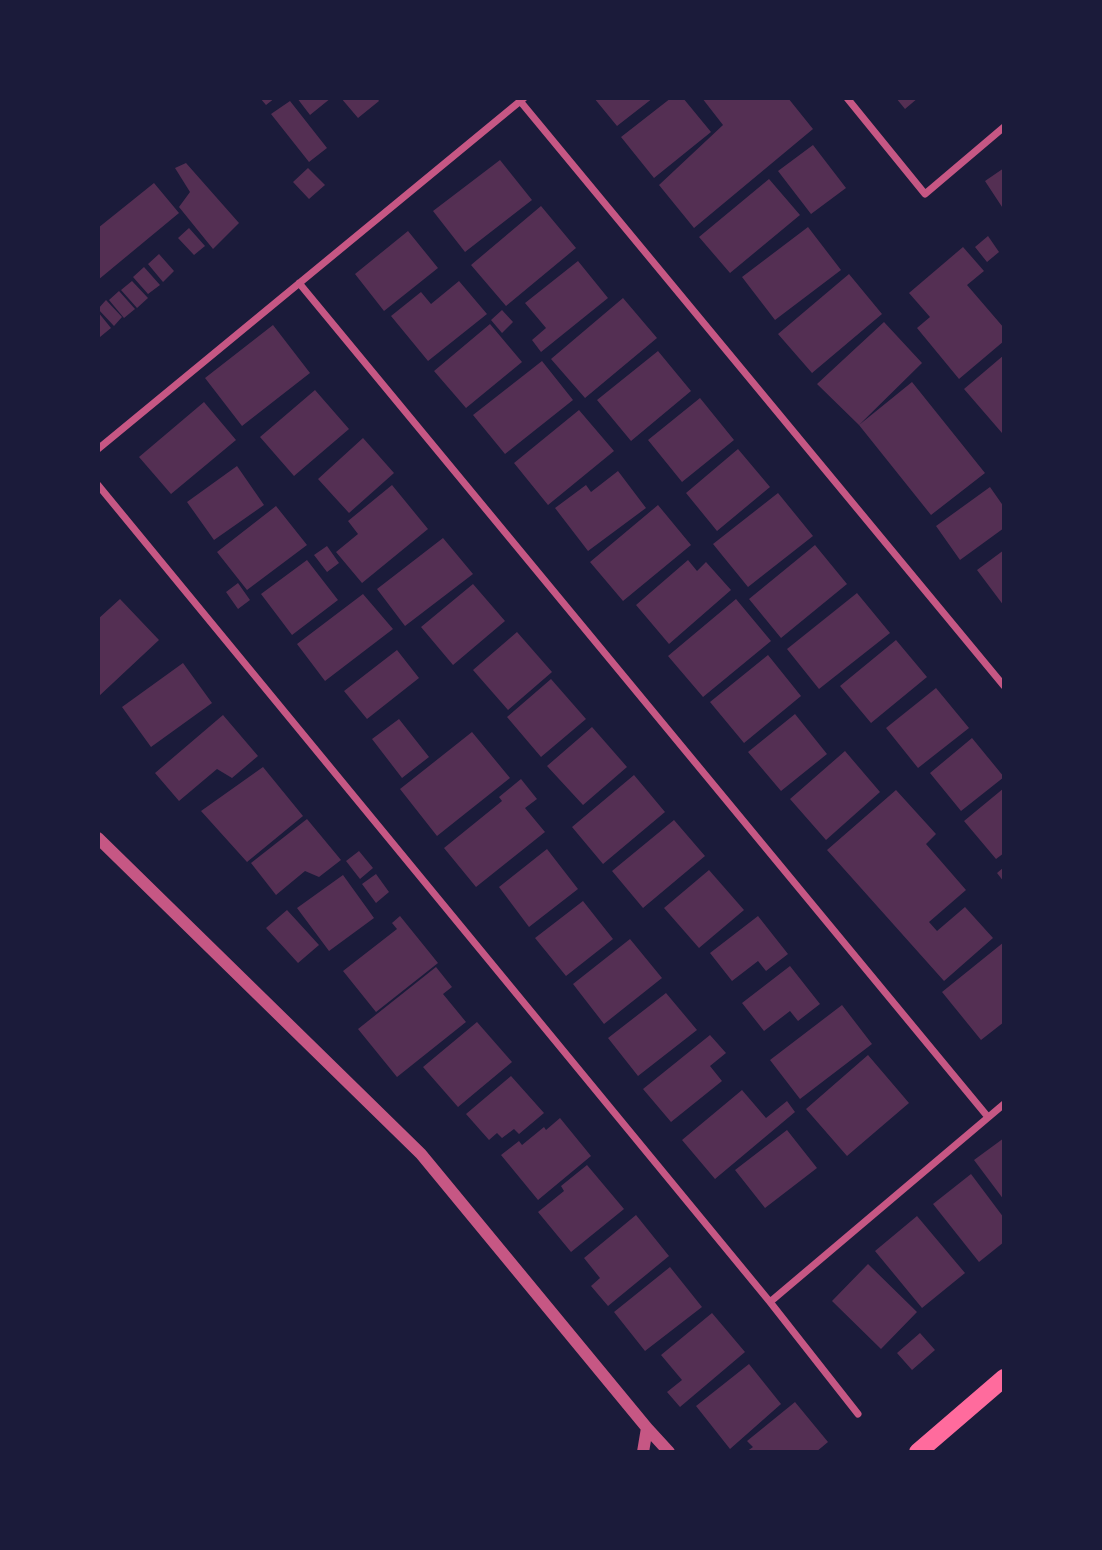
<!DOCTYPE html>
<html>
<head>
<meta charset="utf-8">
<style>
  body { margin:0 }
  #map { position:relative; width:1102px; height:1550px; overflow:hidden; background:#1b1b3a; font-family:Mulish,sans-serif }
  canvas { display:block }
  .frame { position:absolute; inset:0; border:100px solid #1b1b3a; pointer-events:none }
</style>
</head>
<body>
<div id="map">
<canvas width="1102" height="1550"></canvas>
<div class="frame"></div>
</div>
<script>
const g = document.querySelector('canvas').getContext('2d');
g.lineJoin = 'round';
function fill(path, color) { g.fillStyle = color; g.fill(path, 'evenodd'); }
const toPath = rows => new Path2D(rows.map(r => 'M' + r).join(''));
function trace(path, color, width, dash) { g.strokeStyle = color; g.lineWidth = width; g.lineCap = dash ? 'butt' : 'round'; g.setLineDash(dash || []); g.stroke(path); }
fill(toPath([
  [260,98,275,98,266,105],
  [297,98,331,98,310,115],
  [341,98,377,98,379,101,358,118],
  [594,98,653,98,617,126],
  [671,98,683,98,711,132,654,178,621,137],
  [702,98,788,98,813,129,694,228,659,185,723,125],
  [896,98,918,98,905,109],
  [290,101,327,148,309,162,271,114],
  [813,145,846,188,811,214,778,171],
  [500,160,532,200,465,252,433,211],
  [186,163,239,223,213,249,179,207,190,192,175,168],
  [308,168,325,185,309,199,293,182],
  [1004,168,1004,210,985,181],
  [769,179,800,215,730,273,699,237],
  [154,183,179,213,98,280,98,228],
  [541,206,576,248,506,306,471,265],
  [808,227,841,270,775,320,742,277],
  [189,228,205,246,194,255,178,238],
  [408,231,438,268,384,311,355,274],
  [988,236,999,252,987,262,975,247],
  [963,247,984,271,967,285,1004,328,1004,341,959,379,917,328,930,317,909,293],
  [159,254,174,271,163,282,148,264],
  [578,261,608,298,541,352,532,340,546,328,525,303],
  [144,267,160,285,148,294,133,277],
  [849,274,882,314,812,373,778,334],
  [132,281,148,298,137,308,121,290],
  [459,281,487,314,428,361,391,316,421,292,431,304],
  [119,291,135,309,124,318,109,300],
  [623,298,657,338,585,398,551,359],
  [106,300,122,317,114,326,98,309],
  [502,310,513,322,502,333,491,320],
  [98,312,111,328,100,337,98,335],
  [884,322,922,363,859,425,912,382,985,473,931,515,859,425,817,384],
  [490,324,522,362,466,408,434,371],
  [273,325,310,373,242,426,205,378],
  [658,351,691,391,631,441,597,400],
  [1004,355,1004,432,1002,433,964,389],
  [542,361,573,400,505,454,473,415],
  [315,390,349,429,294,476,260,437],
  [700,398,734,440,682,482,648,440],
  [204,402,236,440,171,494,139,457],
  [579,410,614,451,548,505,514,463],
  [363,438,394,473,349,513,318,479],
  [738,449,770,487,717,531,686,493],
  [237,466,264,505,214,540,187,502],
  [618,471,646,508,588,551,555,508,586,485,591,492],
  [392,485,428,529,362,583,336,552,358,534,348,521],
  [990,487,1004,507,1004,528,960,560,936,526],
  [778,493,813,536,748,587,713,544],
  [658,505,691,545,623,601,590,562],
  [276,506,307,545,247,590,217,552],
  [443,538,473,574,405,626,377,589],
  [815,545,847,584,781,638,749,599],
  [327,546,339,563,327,572,314,555],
  [1004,550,1004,606,977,570],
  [307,560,338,600,292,635,261,594],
  [688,560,697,571,706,562,731,590,669,644,636,605],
  [238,583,250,600,238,609,226,592],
  [473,584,505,621,453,665,421,627],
  [857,593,890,633,819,689,787,649],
  [363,594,393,629,325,681,297,644],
  [120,599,159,640,98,697,98,619],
  [736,599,771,641,703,697,668,656],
  [517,632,552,672,508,710,473,670],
  [896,640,927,677,871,723,840,686],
  [397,650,419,678,367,719,344,691],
  [768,655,801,696,744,743,710,702],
  [183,663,212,703,151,747,122,707],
  [551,679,586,719,541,757,507,717],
  [936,688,969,728,918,768,886,728],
  [795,714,827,754,781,791,748,752],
  [223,715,258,756,232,778,217,769,179,801,155,773],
  [399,719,429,757,402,778,372,739],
  [592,727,627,767,583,805,547,766],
  [472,732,510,778,437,836,400,789],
  [972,738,1004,777,961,811,930,773],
  [845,751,880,792,826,840,790,799],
  [263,767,303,816,247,862,201,811],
  [634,775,665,812,603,864,572,827],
  [521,779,537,799,525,808,545,832,476,887,444,848,502,801,499,797],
  [1004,788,1004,853,996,859,964,821],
  [896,790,936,834,926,844,966,890,929,922,937,931,965,907,993,938,944,981,827,850],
  [307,819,341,860,319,877,305,871,276,895,251,863],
  [674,820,705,856,643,908,612,871],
  [547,849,578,889,529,927,499,887],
  [359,851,373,868,360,879,346,861],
  [1004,867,1004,882,997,873],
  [709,870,744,910,699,948,664,908],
  [376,874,389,892,376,903,362,884],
  [343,875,374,918,329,951,297,908],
  [583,901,613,939,566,976,535,938],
  [287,910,319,945,298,963,266,928],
  [400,916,438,963,376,1012,343,971,397,929,392,923],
  [758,916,788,954,766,971,758,961,732,981,710,953],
  [630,939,662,978,604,1024,573,984],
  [1004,942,1004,1022,981,1040,942,992],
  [790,966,820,1004,798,1021,790,1011,764,1031,742,1003],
  [436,967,452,987,443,994,466,1022,397,1077,358,1029],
  [666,993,697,1030,638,1076,608,1038],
  [842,1005,872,1044,800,1099,770,1060],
  [477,1022,512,1062,458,1107,423,1067],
  [710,1035,726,1053,710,1066,722,1081,671,1122,643,1089],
  [868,1055,909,1103,847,1156,806,1109],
  [511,1076,544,1113,519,1134,514,1129,502,1138,497,1133,489,1140,466,1114],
  [742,1090,766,1118,787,1101,795,1112,715,1179,682,1140],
  [560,1118,591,1156,538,1200,501,1155,519,1141,522,1145,544,1127,546,1130],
  [787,1130,817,1168,765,1208,735,1170],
  [1004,1138,1004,1200,974,1160],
  [587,1165,624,1209,571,1252,538,1212,564,1191,561,1186],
  [971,1174,1004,1218,1004,1242,979,1262,933,1204],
  [636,1215,669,1256,608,1306,591,1286,600,1278,584,1258],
  [917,1216,965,1273,922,1308,875,1251],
  [868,1264,917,1312,881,1349,832,1301],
  [670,1267,702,1307,645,1351,614,1312],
  [712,1313,745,1352,680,1407,667,1392,682,1380,661,1355],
  [920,1333,935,1350,912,1370,897,1353],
  [749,1364,781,1404,730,1449,696,1406],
  [795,1402,828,1442,816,1452,746,1452,753,1447,747,1441]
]), '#542f53');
trace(toPath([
  [847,98,925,194,1004,127],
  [520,101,1004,686],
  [299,283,988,1117],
  [98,449,524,98],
  [98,485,770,1302,858,1414],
  [770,1302,1004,1104]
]), '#c65784', 7);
trace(toPath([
  [98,838,421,1154,647,1428,643,1452],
  [647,1428,669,1452]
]), '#c65784', 12);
trace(toPath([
  [918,1452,1004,1378]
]), '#ff6b9d', 18);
</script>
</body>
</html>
